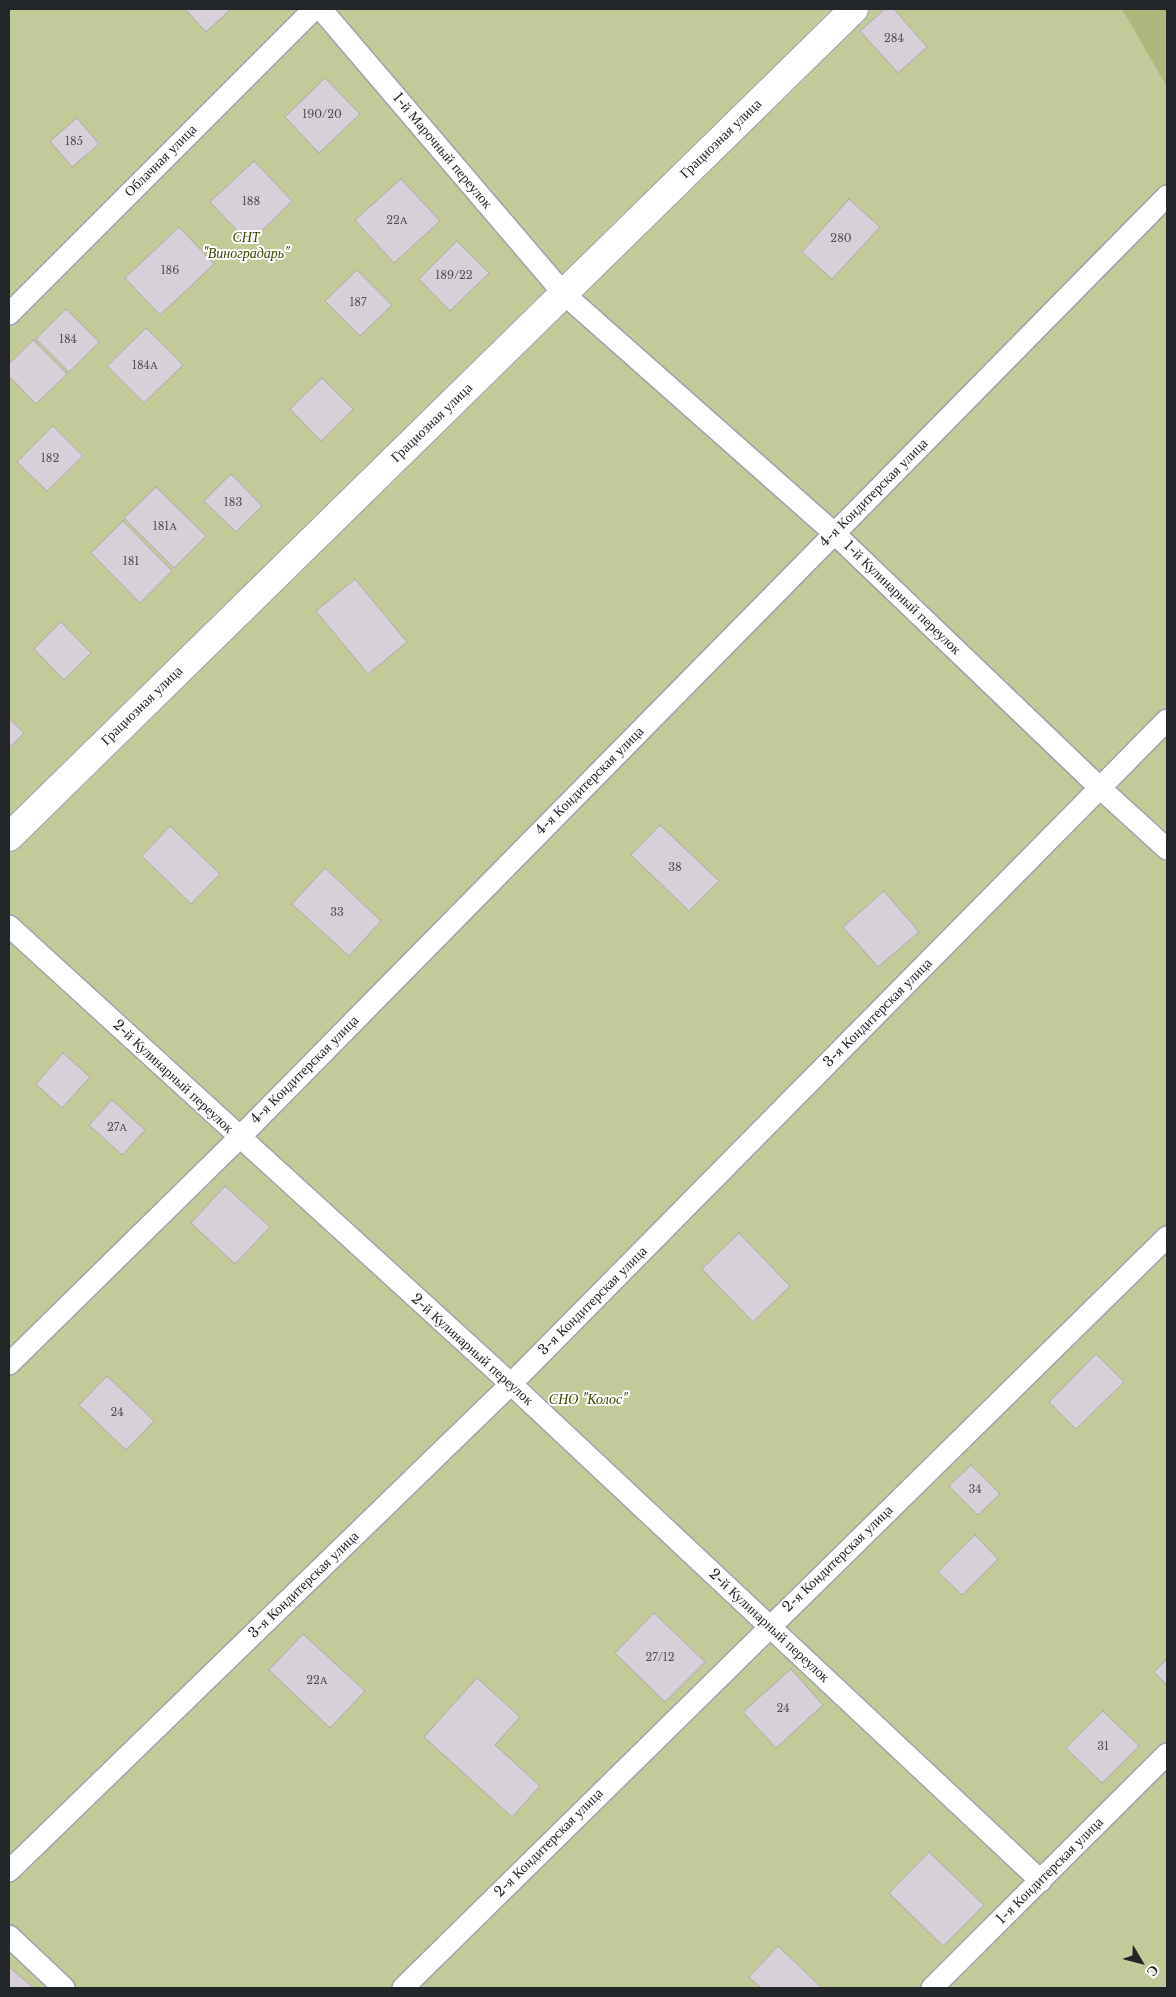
<!DOCTYPE html>
<html>
<head>
<meta charset="utf-8">
<style>
  body { margin:0 }
  #map { position:relative; width:1176px; height:1997px; overflow:hidden; background:#edf3fc; font-family:"Libre Baskerville",serif }
  canvas { display:block }
  .frame { position:absolute; inset:0; border:10px solid #232629; pointer-events:none }
  .north { position:absolute; left:1116px; top:1937px; width:50px; height:50px; -webkit-text-stroke:4px #fff; paint-order:stroke; rotate:127deg; font-size:14px; font-weight:700; line-height:20px; text-align:center; color:#232629 }
  .north::after { content:''; display:block; margin:auto; width:18px; height:22px; background:#232629; clip-path:polygon(50% 0,100% 100%,50% 72%,0 100%) }
</style>
</head>
<body>
<div id="map">
<canvas width="1176" height="1997"></canvas>
<div class="frame"></div>
<div class="north">С</div>
</div>
<script>
const g = document.querySelector('canvas').getContext('2d');
g.lineJoin = 'round';
function fill(path, color) { g.fillStyle = color; g.fill(path, 'evenodd'); }
const toPath = rows => new Path2D(rows.map(r => 'M' + r).join(''));
function trace(path, color, width, dash) { g.strokeStyle = color; g.lineWidth = width; g.lineCap = dash ? 'butt' : 'round'; g.setLineDash(dash || []); g.stroke(path); }
function drawText(font, color, halo, rows, align = 'center') {
  g.font = font + ' "Libre Baskerville",serif'; g.lineWidth = 4; g.setLineDash([]); g.textBaseline = 'middle'; g.strokeStyle = halo; g.fillStyle = color; for (const [text, x, y, turn = 0] of rows) {
    g.save(); g.translate(x, y); g.rotate((+turn || 0) * Math.PI / 180); g.textAlign = isNaN(turn) ? turn : align; if (halo) g.strokeText(text, 0, 0); g.fillText(text, 0, 0); g.restore();
  }
}
fill(toPath([
  [9,9,1167,9,1167,1988,9,1988]
]), '#c3ca99');
fill(toPath([
  [1122,9,1167,9,1167,87]
]), '#b0b77d');
const building = toPath([
  [185,9,231,9,206,32,185,9],
  [885,9,894,9,927,47,898,73,860,31,885,9],
  [325,78,360,114,319,153,285,117,325,78],
  [77,118,99,144,72,167,50,141,77,118],
  [254,161,292,201,249,243,210,202,254,161],
  [401,179,440,221,394,263,355,220,401,179],
  [849,199,880,227,832,279,802,252,849,199],
  [179,227,214,264,160,315,125,278,179,227],
  [457,241,489,273,450,311,419,279,457,241],
  [357,270,392,305,360,336,325,301,357,270],
  [66,309,99,342,69,372,36,339,66,309],
  [146,328,183,365,144,403,107,366,146,328],
  [33,340,67,374,36,404,9,376,9,364,33,340],
  [322,378,353,409,321,441,290,409,322,378],
  [53,426,83,456,47,491,17,462,53,426],
  [231,474,262,506,236,532,204,501,231,474],
  [156,487,206,536,174,568,124,518,156,487],
  [123,521,172,571,140,603,91,553,123,521],
  [355,579,407,642,368,674,316,611,355,579],
  [61,622,91,653,64,680,34,649,61,622],
  [9,718,24,733,9,748,9,718],
  [660,825,719,881,689,911,631,855,660,825],
  [170,826,220,874,191,904,142,856,170,826],
  [325,868,381,921,349,956,292,904,325,868],
  [884,891,919,932,878,967,843,927,884,891],
  [63,1053,90,1077,62,1108,36,1084,63,1053],
  [112,1100,145,1130,122,1155,89,1125,112,1100],
  [225,1186,270,1227,235,1264,191,1223,225,1186],
  [739,1233,790,1286,753,1322,702,1269,739,1233],
  [1096,1354,1124,1382,1076,1429,1049,1402,1096,1354],
  [107,1376,154,1421,126,1450,79,1405,107,1376],
  [971,1465,1000,1494,978,1515,949,1486,971,1465],
  [975,1535,998,1559,962,1595,938,1572,975,1535],
  [654,1613,705,1662,665,1702,615,1653,654,1613],
  [303,1634,365,1691,330,1728,269,1670,303,1634],
  [1167,1659,1167,1685,1154,1672,1167,1659],
  [791,1669,823,1705,776,1748,743,1712,791,1669],
  [477,1678,520,1717,495,1745,540,1786,512,1817,424,1737,477,1678],
  [1103,1711,1139,1746,1102,1783,1066,1748,1103,1711],
  [929,1852,984,1905,943,1946,889,1893,929,1852],
  [778,1946,821,1987,820,1988,761,1988,749,1977,778,1946],
  [9,1967,34,1988,9,1988,9,1967]
]);
fill(building, '#d7d0d9');
trace(building, '#afa9b1', 1);
const lane = toPath([
  [321,9,564,294,834,533,1100,788,1167,849],
  [9,314,314,9],
  [9,926,511,1384,1041,1881],
  [9,1364,239,1138,1167,196],
  [9,1871,511,1384,1167,720],
  [9,1936,64,1988],
  [403,1988,1167,1237],
  [932,1988,1167,1754]
]);
const street = toPath([
  [9,837,854,9]
]);
trace(lane, '#9da3ac', 24);
trace(street, '#9da3ac', 30);
trace(lane, '#fff', 21);
trace(street, '#fff', 28);
drawText('11px', '#505055', null, [
  ["284",894,39],
  ["190/20",322,115],
  ["185",74,142],
  ["188",251,202],
  ["22А",397,221],
  ["280",841,239],
  ["186",170,271],
  ["189/22",454,276],
  ["187",358,303],
  ["184",68,340],
  ["184А",145,366],
  ["182",50,459],
  ["183",233,503],
  ["181А",165,527],
  ["181",131,562],
  ["38",675,868],
  ["33",337,913],
  ["27А",117,1128],
  ["24",117,1413],
  ["34",975,1490],
  ["27/12",660,1658],
  ["22А",317,1681],
  ["24",783,1709],
  ["31",1103,1747]
]);
drawText('14px', '#232629', '#fff', [
  ["Грациозная улица",721,139,-44],
  ["1-й Марочный переулок",442,151,50],
  ["Облачная улица",161,161,-45],
  ["Грациозная улица",432,423,-44],
  ["4-я Кондитерская улица",874,493,-45],
  ["1-й Кулинарный переулок",902,598,44],
  ["Грациозная улица",142,706,-44],
  ["4-я Кондитерская улица",590,781,-45],
  ["3-я Кондитерская улица",878,1013,-45],
  ["4-я Кондитерская улица",305,1070,-45],
  ["2-й Кулинарный переулок",173,1077,43],
  ["3-я Кондитерская улица",593,1301,-45],
  ["2-й Кулинарный переулок",472,1350,42],
  ["2-я Кондитерская улица",838,1559,-44],
  ["3-я Кондитерская улица",304,1585,-44],
  ["2-й Кулинарный переулок",769,1626,43],
  ["2-я Кондитерская улица",549,1843,-45],
  ["1-я Кондитерская улица",1050,1871,-45]
]);
drawText('italic 14px', '#414600', '#fff', [
  ["СНТ",246,238],
  ["\"Виноградарь\"",246,254],
  ["СНО \"Колос\"",588,1400]
]);
</script>
</body>
</html>
